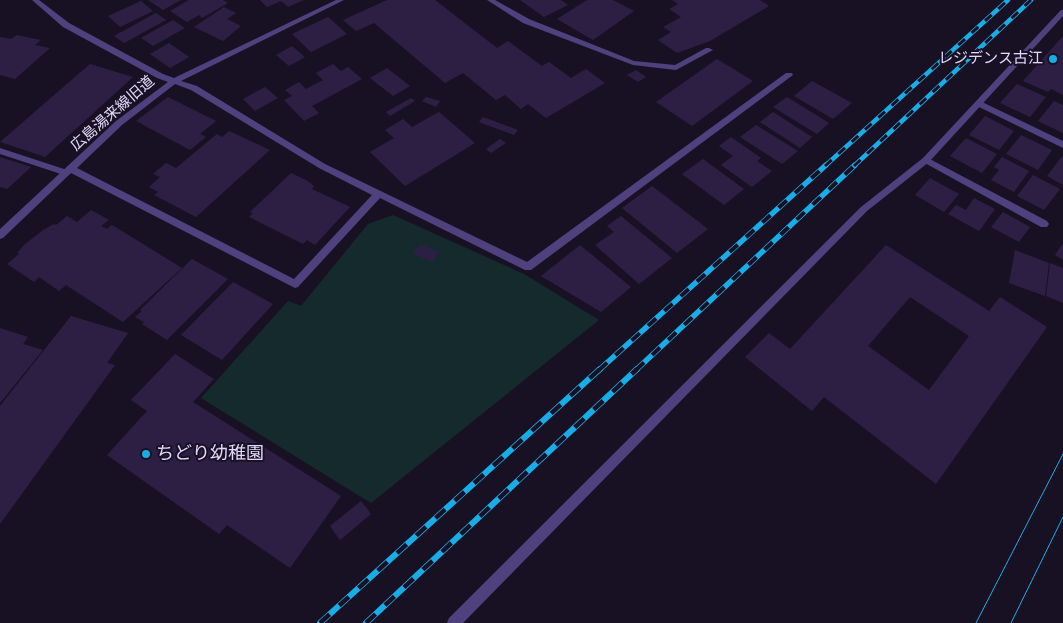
<!DOCTYPE html>
<html>
<head>
<meta charset="utf-8">
<style>
  body { margin:0 }
  canvas { display:block; background:#181124 }
</style>
</head>
<body>
<canvas width="1063" height="623"></canvas>
<script>
const g = document.querySelector('canvas').getContext('2d');
g.lineJoin = 'round';
function fill(path, color) { g.fillStyle = color; g.fill(path, 'evenodd'); }
const toPath = rows => new Path2D(rows.map(r => 'M' + r).join(''));
function trace(path, color, width, dash) { g.strokeStyle = color; g.lineWidth = width; g.lineCap = dash ? 'butt' : 'round'; g.setLineDash(dash || []); g.stroke(path); }
function drawText(font, color, halo, rows, align = 'center') {
  g.font = font + ' Poppins,"Noto Sans JP",sans-serif'; g.lineWidth = 4; g.setLineDash([]); g.textBaseline = 'middle'; g.strokeStyle = halo; g.fillStyle = color; for (const [text, x, y, turn = 0] of rows) {
    g.save(); g.translate(x, y); g.rotate((+turn || 0) * Math.PI / 180); g.textAlign = isNaN(turn) ? turn : align; if (halo) g.strokeText(text, 0, 0); g.fillText(text, 0, 0); g.restore();
  }
}
fill(toPath([
  [393,215,524,274,599,320,371,503,201,398,288,301,301,306,368,224]
]), '#152a2d');
fill(toPath([
  [148,0,181,0,163,10],
  [189,0,223,0,228,3,202,18,199,15,187,22,170,11],
  [260,0,304,0,288,7,281,1,267,7],
  [387,0,435,0,497,48,508,41,542,66,549,62,571,78,586,69,605,83,546,118,528,104,521,109,505,95,496,100,463,73,445,83,374,23,356,31,343,20],
  [520,0,561,0,568,5,544,17],
  [587,0,613,0,634,11,593,40,557,19],
  [672,0,760,0,769,6,710,41,677,53,658,40,671,32,663,27,681,17,669,9,678,4],
  [141,1,153,11,120,27,108,16],
  [224,7,236,13,227,19,241,26,223,41,194,27],
  [156,13,166,20,124,43,114,36],
  [328,17,347,34,311,52,292,34],
  [173,20,185,28,153,46,141,38],
  [17,35,41,40,35,45,50,48,15,79,0,75,0,37,11,39],
  [1063,36,1063,95,1051,89,1048,92,1023,81],
  [169,43,189,57,170,68,150,54],
  [292,46,305,57,289,66,276,55],
  [717,59,753,81,692,126,656,102],
  [90,64,133,77,45,157,0,142],
  [333,64,341,71,348,67,362,79,312,106,319,113,304,121,284,100,292,96,285,90,299,82,306,89,323,80,316,73],
  [387,68,410,86,393,96,370,78],
  [636,70,646,77,638,82,627,75],
  [812,81,852,103,833,119,794,96],
  [1017,84,1046,97,1030,117,1000,103],
  [265,87,278,98,255,111,243,99],
  [168,97,216,121,200,134,206,137,190,150,136,121],
  [426,97,440,101,436,107,422,101],
  [787,97,829,123,817,134,773,107],
  [411,98,415,101,390,116,386,112],
  [1054,101,1063,105,1063,133,1038,121],
  [439,112,475,143,405,186,370,152,394,138,385,130,403,119,412,127],
  [773,112,812,137,800,148,760,122],
  [985,116,1014,131,999,150,969,135],
  [483,117,518,130,514,135,479,122],
  [756,125,798,151,782,164,740,137],
  [229,131,270,150,196,217,154,195,158,192,149,187,160,177,153,174,166,163,176,168,217,134,222,137],
  [1021,135,1052,150,1038,170,1006,154],
  [731,137,761,158,757,161,772,171,752,187,721,165,733,156,719,146],
  [966,138,997,154,982,173,950,156],
  [500,139,506,143,491,153,486,149],
  [1063,155,1063,185,1047,176],
  [0,157,31,167,7,189,0,187],
  [1002,157,1029,171,1014,192,991,180,999,170,994,167],
  [703,159,744,189,724,205,682,174],
  [291,173,306,180,314,186,312,189,350,207,315,245,307,240,303,244,249,217,253,213,250,212],
  [1033,175,1060,189,1044,210,1017,196],
  [930,178,959,194,944,212,915,195],
  [652,186,708,229,677,253,622,208],
  [974,198,995,209,979,231,948,214,956,205,966,210],
  [91,210,109,220,101,226,107,229,112,225,182,268,123,322,66,285,59,291,39,277,34,282,7,264,19,254,17,253,24,245,43,230,54,224,56,225,67,216,77,222],
  [1003,212,1030,227,1019,242,991,227],
  [621,216,672,258,639,284,595,245,614,232,607,226],
  [1063,243,1063,260,1055,255],
  [420,244,439,252,433,262,413,254],
  [580,245,631,287,601,312,541,276],
  [886,245,989,311,1000,297,1047,327,936,484,824,397,812,411,745,357,769,333,790,349],
  [910,297,969,336,929,390,868,346],
  [1015,250,1049,263,1045,296,1009,283],
  [192,259,228,279,167,340,142,324,144,322,135,317,142,311,140,310],
  [1050,263,1063,268,1063,303,1046,296],
  [233,282,273,304,222,360,181,335],
  [71,316,128,333,107,363,115,365,0,524,0,406],
  [0,328,28,337,23,344,43,350,0,403],
  [175,354,214,379,193,402,341,496,290,568,227,525,219,534,107,455,147,411,131,400],
  [361,501,371,514,340,540,330,526]
]), '#2d1f43');
fill(toPath([
  [980,101,1063,141,1063,148,977,106,977,102,980,101],
  [0,148,70,171,71,173,67,176,0,154,0,148],
  [926,157,1047,221,1049,224,1047,227,1041,227,923,162,923,158,926,157]
]), '#4e417e');
fill(toPath([
  [32,0,39,0,69,23,163,74,174,78,336,0,344,0,181,81,197,86,325,164,527,262,786,73,792,73,793,75,531,270,525,270,380,198,298,287,295,288,71,173,3,238,0,239,0,229,116,121,168,82,157,78,63,27,32,0],
  [175,84,191,90,319,168,372,195,294,279,77,168,122,125,175,84],
  [487,0,495,0,529,19,634,61,675,65,706,48,709,48,713,50,676,70,633,65,523,23,487,0],
  [1061,10,1063,10,1063,16,929,162,867,211,463,623,447,623,449,618,861,207,923,158,1061,10]
]), '#4e417e');
trace(toPath([
  [976,623,1063,454],
  [1011,623,1063,517]
]), '#18ade7', 1);
const railFar2 = toPath([
  [825,166,1008,0],
  [854,166,1031,0]
]);
const railFar1 = toPath([
  [599,370,826,165],
  [636,370,855,165]
]);
const rail = toPath([
  [320,623,600,369],
  [366,623,637,369]
]);
trace(railFar2, '#18ade7', 4.5);
trace(railFar1, '#18ade7', 5.5);
trace(rail, '#18ade7', 6);
trace(railFar2, '#181124', 3, [9]);
trace(railFar1, '#181124', 4, [11]);
trace(rail, '#181124', 4.5, [13]);
for (const [x, y, r, color] of [
  [1053,59,5,"#18ade7"],
  [146,454,5,"#18ade7"]
]) { const dot = new Path2D(); dot.arc(x, y, r, 0, 2 * Math.PI); g.fillStyle = color; g.fill(dot); trace(dot, '#181124', 2); }
drawText('15px', '#e2d8fb', '#181124', [
  ["レジデンス古江",1043,59]
], 'right');
drawText('15px', '#e2d8fb', '#181124', [
  ["広島湯来線旧道",113,114,-41]
]);
drawText('18px', '#e2d8fb', '#181124', [
  ["ちどり幼稚園",156,454]
], 'left');
</script>
</body>
</html>
